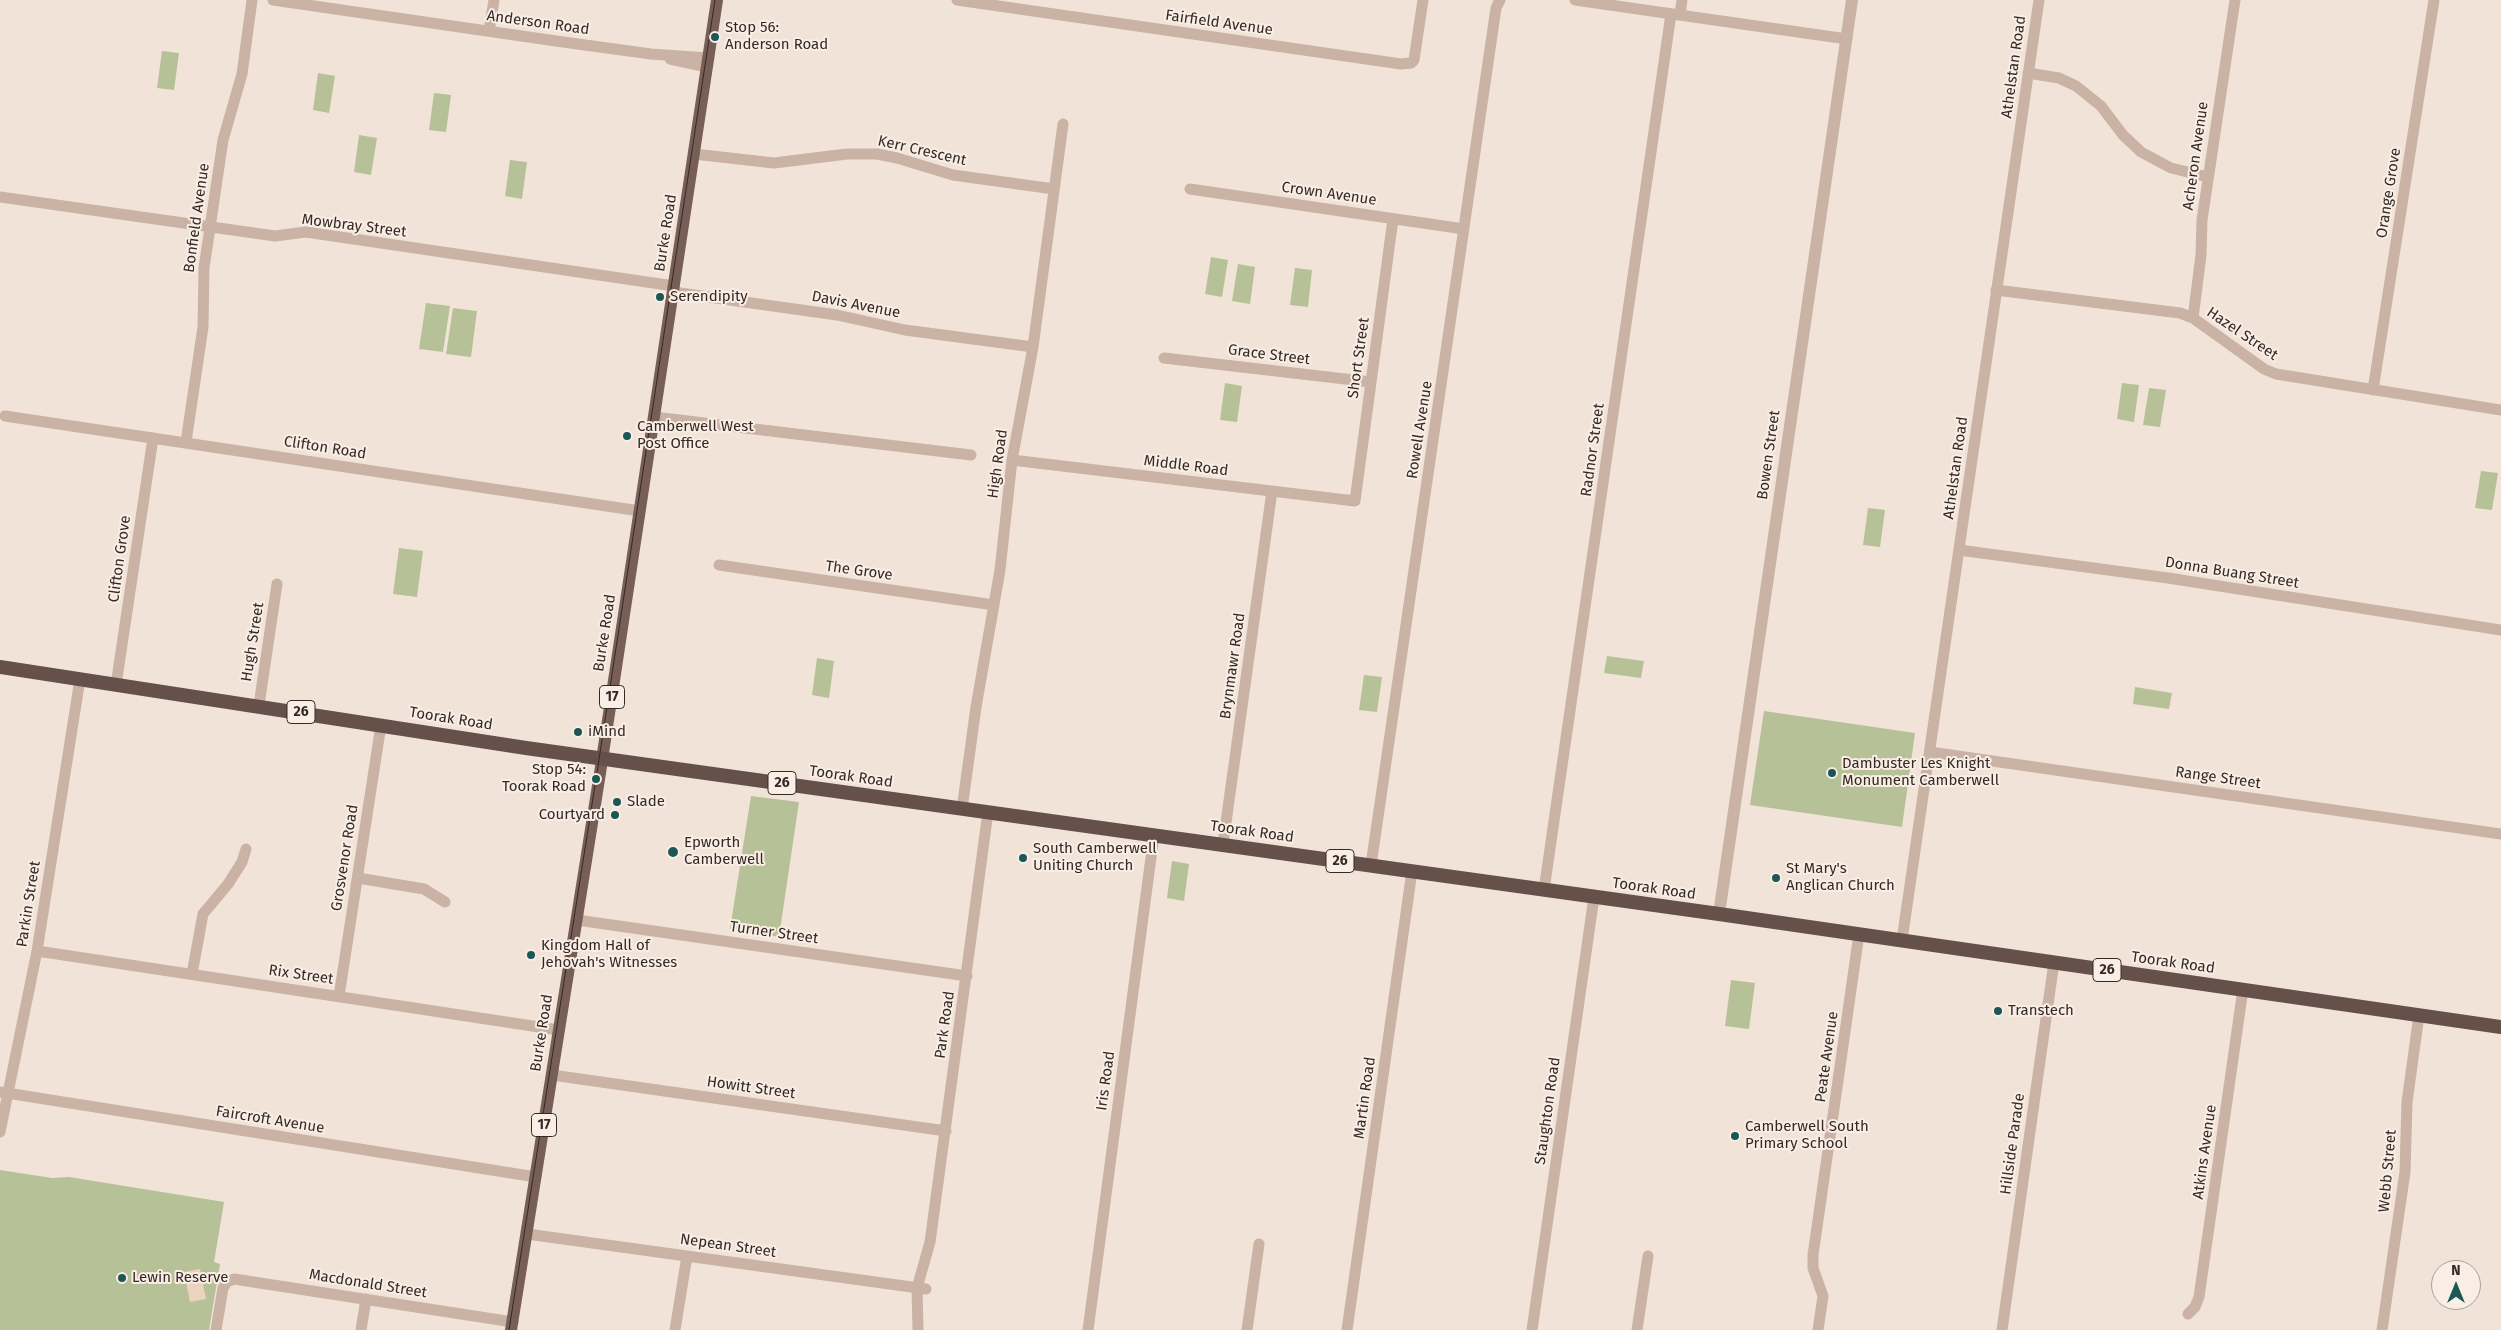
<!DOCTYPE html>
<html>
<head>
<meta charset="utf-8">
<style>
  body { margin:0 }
  #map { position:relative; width:2501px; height:1330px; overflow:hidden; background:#f2e3d8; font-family:"Fira Sans",sans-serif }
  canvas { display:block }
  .north { position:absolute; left:2431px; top:1260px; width:50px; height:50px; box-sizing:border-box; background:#f9eee5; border:1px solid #ab9f99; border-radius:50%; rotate:0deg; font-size:14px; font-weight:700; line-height:20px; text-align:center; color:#352926 }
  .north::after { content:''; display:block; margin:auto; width:18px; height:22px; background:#1b5755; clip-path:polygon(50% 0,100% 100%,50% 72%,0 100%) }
</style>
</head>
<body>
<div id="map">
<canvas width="2501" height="1330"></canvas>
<div class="north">N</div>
</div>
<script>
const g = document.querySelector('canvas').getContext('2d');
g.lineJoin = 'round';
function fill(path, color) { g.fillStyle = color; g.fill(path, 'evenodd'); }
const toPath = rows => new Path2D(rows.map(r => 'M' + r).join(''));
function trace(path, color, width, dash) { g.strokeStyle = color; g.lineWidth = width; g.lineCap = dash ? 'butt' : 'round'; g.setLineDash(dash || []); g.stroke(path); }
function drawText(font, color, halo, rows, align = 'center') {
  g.font = font + ' "Fira Sans",sans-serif'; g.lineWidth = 4; g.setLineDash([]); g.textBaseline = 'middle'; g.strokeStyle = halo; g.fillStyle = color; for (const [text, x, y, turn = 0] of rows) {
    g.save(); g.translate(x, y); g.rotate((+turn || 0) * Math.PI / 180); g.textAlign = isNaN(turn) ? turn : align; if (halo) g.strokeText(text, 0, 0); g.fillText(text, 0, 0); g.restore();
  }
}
fill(toPath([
  [162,51,179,53,174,90,157,88],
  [318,73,335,76,329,113,313,110],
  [434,93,451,95,446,132,429,130],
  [359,135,377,138,371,175,354,172],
  [510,160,527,162,522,199,505,196],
  [1211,257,1228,260,1222,297,1205,294],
  [1238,264,1255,267,1250,304,1232,301],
  [1295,268,1312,270,1308,307,1290,305],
  [426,303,450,306,443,352,419,349],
  [453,308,477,311,471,357,446,354],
  [1225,383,1242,386,1237,422,1220,420],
  [2122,383,2139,385,2134,422,2117,419],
  [2149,388,2166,390,2160,427,2143,425],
  [2481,471,2498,473,2492,510,2475,508],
  [1868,508,1885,510,1880,547,1863,545],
  [399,548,423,551,417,597,393,594],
  [1607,656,1644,661,1641,678,1604,673],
  [817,658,834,661,829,698,812,695],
  [1364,675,1382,677,1377,712,1359,710],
  [2135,687,2172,693,2169,709,2133,704],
  [1764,711,1915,733,1902,827,1750,805],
  [751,796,799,802,779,937,730,929],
  [1172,861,1189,864,1184,901,1167,898],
  [1731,980,1755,983,1749,1029,1725,1026],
  [0,1170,52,1178,69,1177,224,1202,214,1262,220,1264,209,1330,0,1330]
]), '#b7c198');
fill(toPath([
  [200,1269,206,1299,190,1302,184,1272]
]), '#ead3bf');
trace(toPath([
  [273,0,563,42,651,54,709,58],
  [957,0,1401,64,1411,63,1414,60,1423,0],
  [1575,0,1847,39],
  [1680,15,1682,0],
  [489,31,494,0],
  [670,59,707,67],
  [2028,73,2059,78,2076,86,2101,106,2123,135,2141,152,2171,168,2208,177],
  [694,154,774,163,847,154,877,154,897,158,953,175,1054,189],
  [1190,189,1464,229],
  [0,197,275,236,306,232,674,286],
  [1996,290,2180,313,2193,318,2264,369,2276,374,2501,410],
  [673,292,837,315,905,330,1033,347],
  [2193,318,2201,255,2202,220,2235,0],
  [1164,358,1371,382],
  [2373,390,2434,0],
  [5,416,640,511],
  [654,417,971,455],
  [186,442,203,327,204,268,223,140,242,74,252,0],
  [1012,460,1355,501,1393,219],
  [1959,550,2168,578,2501,630],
  [719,565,994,605],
  [116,685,153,438],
  [259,705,277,584],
  [1930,752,2501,834],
  [962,809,976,707,1000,570,1012,460,1033,347,1063,124],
  [1223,844,1272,491],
  [1371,865,1496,8,1500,0],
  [358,878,424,889,445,902],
  [1544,890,1671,14],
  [577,920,967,976],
  [1902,940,2039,0],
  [37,951,559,1030],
  [192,974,203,914,228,884,242,862,246,849],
  [339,996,381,725],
  [552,1075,946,1131],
  [0,1092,536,1177],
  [0,1132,37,951,80,679],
  [527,1234,926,1289],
  [2188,1314,2195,1307,2199,1297,2243,989],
  [216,1330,223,1288,227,1282,234,1279,513,1322],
  [361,1330,366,1299],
  [675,1330,687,1256],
  [918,1330,917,1288,930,1242,988,812],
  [1088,1330,1154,835],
  [1247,1330,1259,1244],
  [1347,1330,1412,871],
  [1532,1330,1594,897],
  [1637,1330,1648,1256],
  [1818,1330,1823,1296,1813,1268,1813,1255,1859,934],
  [2002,1330,2054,962],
  [2382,1330,2405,1172,2407,1102,2419,1015]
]), '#cab2a4', 11);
trace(toPath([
  [1719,914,1852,0]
]), '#cab2a4', 12);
trace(toPath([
  [511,1330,600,773,717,0]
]), '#775e57', 12);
trace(toPath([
  [0,667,526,748,1719,914,2501,1027]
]), '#66504a', 14);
trace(toPath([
  [509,1330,596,779,715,0]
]), '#352926', 1);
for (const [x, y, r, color] of [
  [715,37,5,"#1b5755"],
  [660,297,5,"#1b5755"],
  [627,436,5,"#1b5755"],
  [578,732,5,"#1b5755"],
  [1832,773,5,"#1b5755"],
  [596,779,5,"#1b5755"],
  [617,802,5,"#1b5755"],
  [615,815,5,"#1b5755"],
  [673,852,6,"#1b5755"],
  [1023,858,5,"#1b5755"],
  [1776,878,5,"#1b5755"],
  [531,955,5,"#1b5755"],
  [1998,1011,5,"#1b5755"],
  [1735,1136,5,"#1b5755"],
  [122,1278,5,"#1b5755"]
]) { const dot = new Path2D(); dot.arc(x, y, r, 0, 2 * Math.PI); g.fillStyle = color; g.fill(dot); trace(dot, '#f9eee5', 2); }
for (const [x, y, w] of [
  [612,697,25],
  [301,712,28],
  [782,783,28],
  [1340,861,28],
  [2107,970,28],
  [544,1125,25]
]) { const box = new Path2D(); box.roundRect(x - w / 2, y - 11.5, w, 23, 4); g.fillStyle = '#f9eee5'; g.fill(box); trace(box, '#352926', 1); }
drawText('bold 14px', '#352926', null, [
  ["17",612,697],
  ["26",301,712],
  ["26",782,783],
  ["26",1340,861],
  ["26",2107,970],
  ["17",544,1125]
]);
drawText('15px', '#352926', '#f9eee5', [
  ["Anderson Road",538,23,8],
  ["Fairfield Avenue",1219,23,8],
  ["Athelstan Road",2014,67,-82],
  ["Kerr Crescent",922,151,13],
  ["Acheron Avenue",2196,156,-82],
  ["Orange Grove",2389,193,-81],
  ["Crown Avenue",1329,194,8],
  ["Bonfield Avenue",197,218,-82],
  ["Mowbray Street",354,226,7],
  ["Burke Road",666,233,-81],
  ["Davis Avenue",856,305,11],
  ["Hazel Street",2242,334,34],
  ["Grace Street",1269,355,7],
  ["Short Street",1359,358,-82],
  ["Rowell Avenue",1420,430,-81],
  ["Clifton Road",325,448,9],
  ["Radnor Street",1593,450,-82],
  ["Bowen Street",1769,455,-82],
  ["High Road",998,464,-82],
  ["Middle Road",1186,466,7],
  ["Athelstan Road",1956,468,-82],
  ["Clifton Grove",120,559,-82],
  ["The Grove",859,571,8],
  ["Donna Buang Street",2232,573,9],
  ["Burke Road",605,633,-81],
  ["Hugh Street",253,642,-81],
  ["Brynmawr Road",1233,666,-82],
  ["Toorak Road",451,719,9],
  ["Toorak Road",851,777,8],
  ["Range Street",2218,778,8],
  ["Toorak Road",1252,832,8],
  ["Grosvenor Road",345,858,-81],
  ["Toorak Road",1654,889,8],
  ["Parkin Street",29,904,-81],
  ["Turner Street",774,933,8],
  ["Toorak Road",2173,963,8],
  ["Rix Street",301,975,8],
  ["Park Road",945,1025,-82],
  ["Burke Road",542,1033,-81],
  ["Peate Avenue",1827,1057,-82],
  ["Iris Road",1106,1081,-82],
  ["Howitt Street",751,1088,8],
  ["Martin Road",1365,1098,-82],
  ["Staughton Road",1548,1111,-82],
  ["Faircroft Avenue",270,1120,9],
  ["Hillside Parade",2013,1144,-82],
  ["Atkins Avenue",2205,1152,-82],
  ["Webb Street",2388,1171,-85],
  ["Nepean Street",728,1246,8],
  ["Macdonald Street",368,1284,9]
]);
drawText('15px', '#352926', '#f9eee5', [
  ["Stop 56:",725,28],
  ["Anderson Road",725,45],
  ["Serendipity",670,297],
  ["Camberwell West",637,427],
  ["Post Office",637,444],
  ["iMind",588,732],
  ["Dambuster Les Knight",1842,764],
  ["Monument Camberwell",1842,781],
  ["Stop 54:",586,770,"right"],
  ["Toorak Road",586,787,"right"],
  ["Slade",627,802],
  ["Courtyard",605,815,"right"],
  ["Epworth",684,843],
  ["Camberwell",684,860],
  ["South Camberwell",1033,849],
  ["Uniting Church",1033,866],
  ["St Mary's",1786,869],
  ["Anglican Church",1786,886],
  ["Kingdom Hall of",541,946],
  ["Jehovah's Witnesses",541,963],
  ["Transtech",2008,1011],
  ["Camberwell South",1745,1127],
  ["Primary School",1745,1144],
  ["Lewin Reserve",132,1278]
], 'left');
</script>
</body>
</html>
